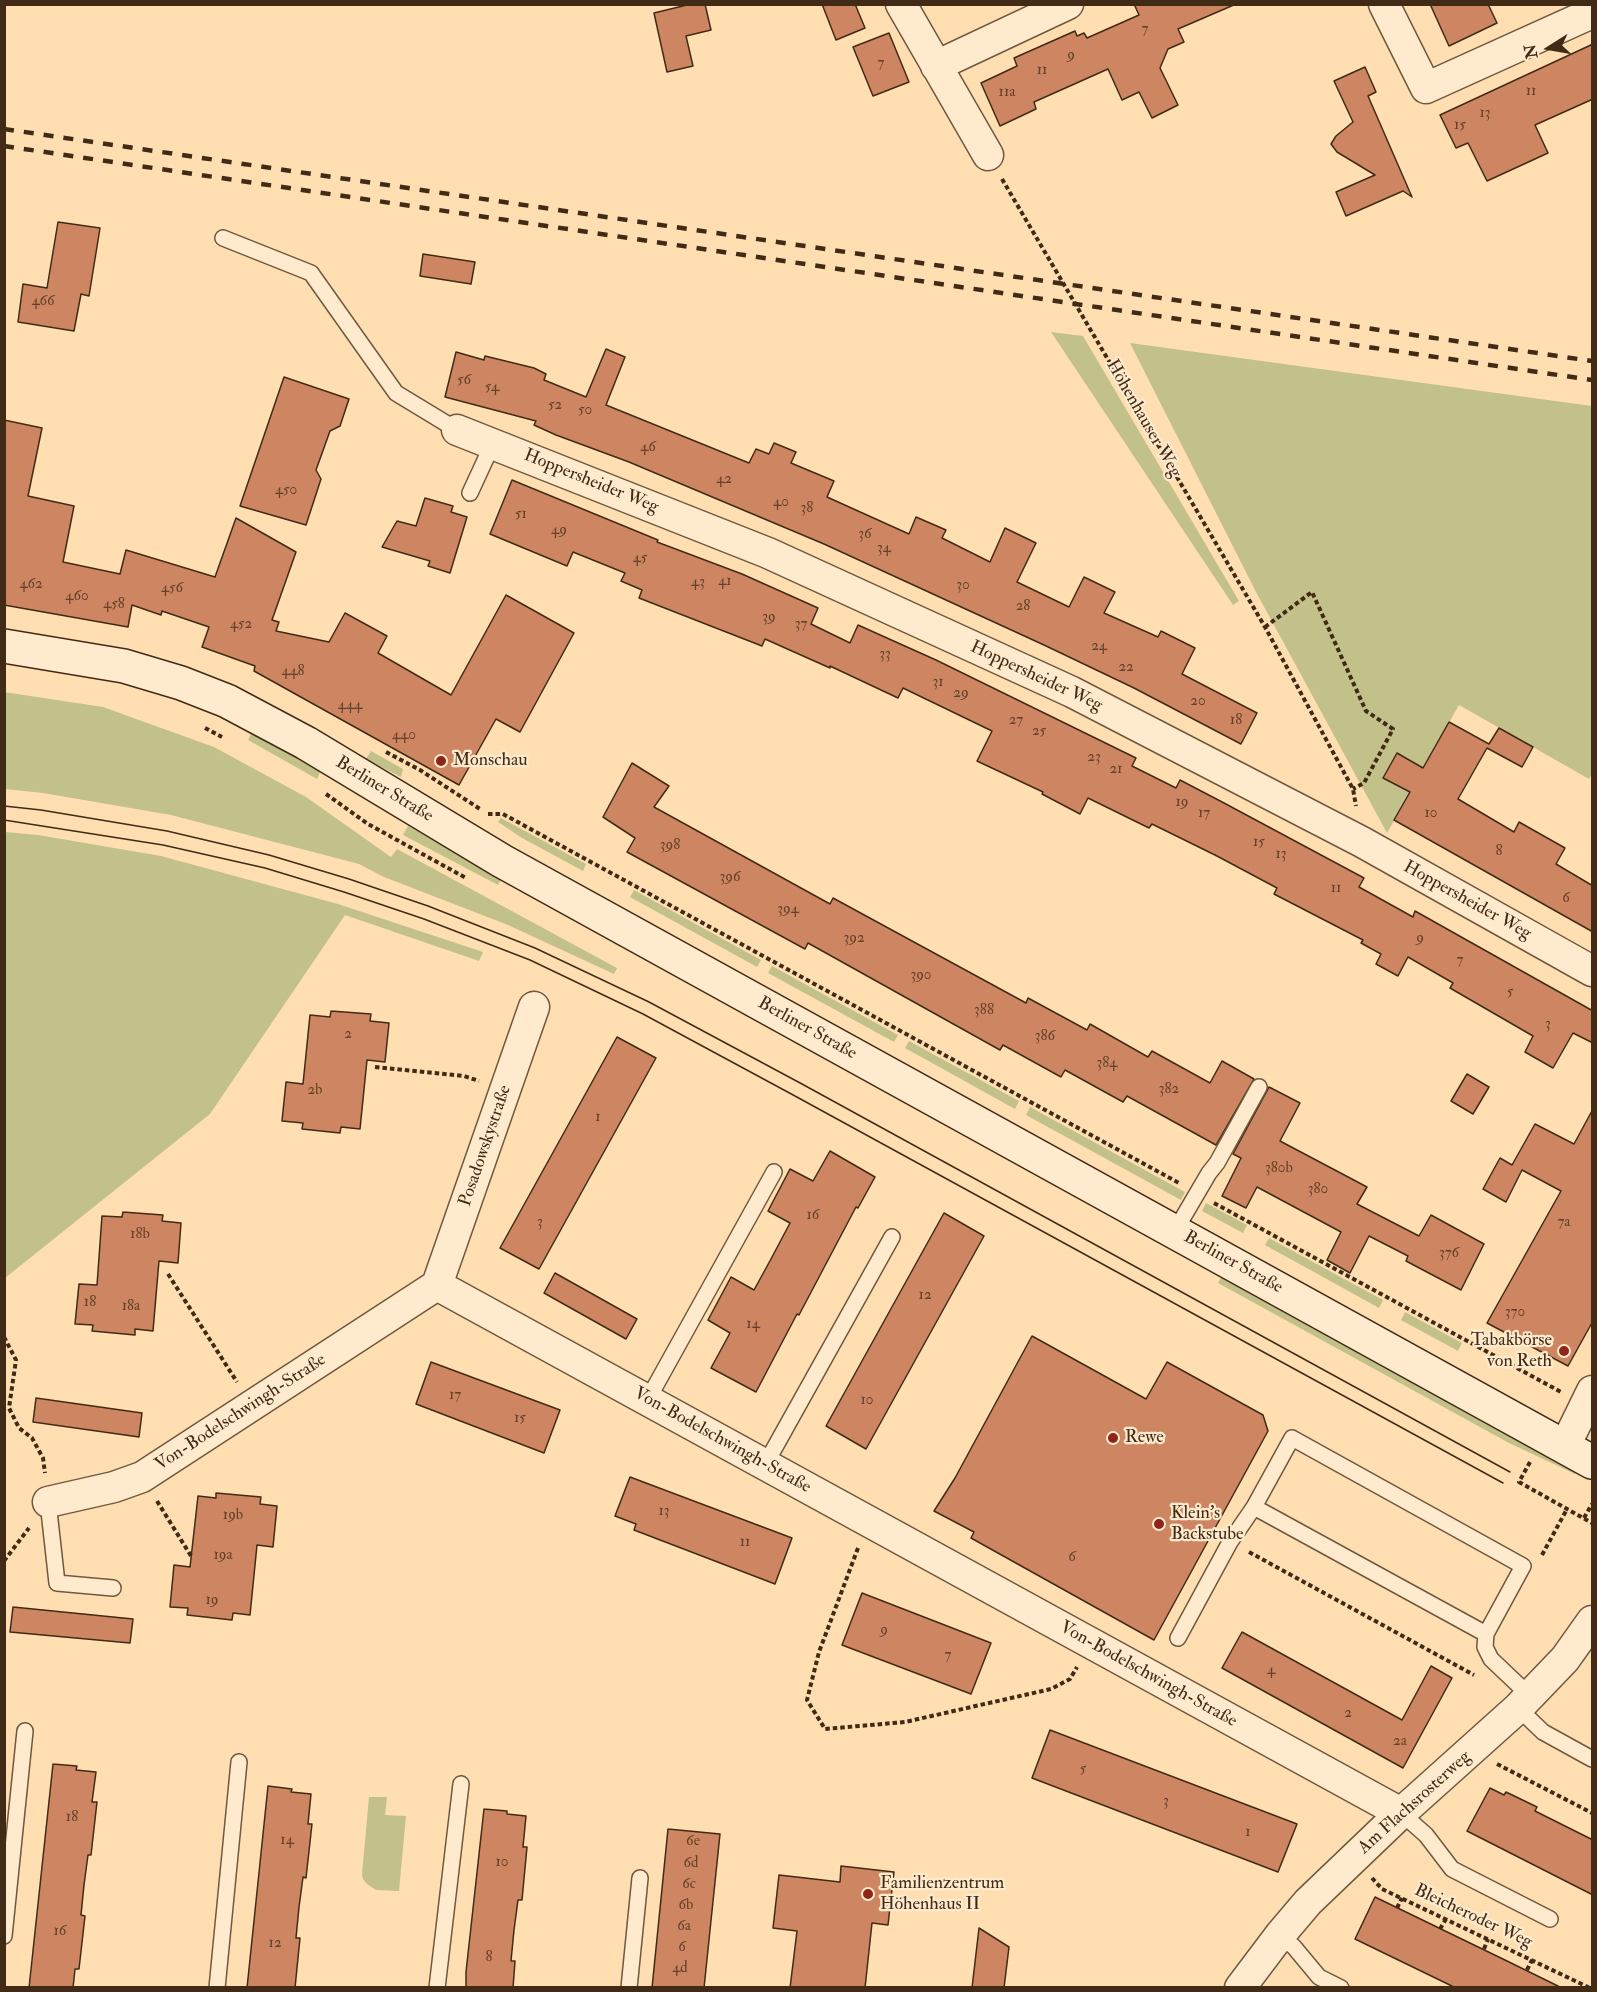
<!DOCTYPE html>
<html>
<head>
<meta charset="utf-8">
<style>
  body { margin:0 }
  #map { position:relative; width:1597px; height:1992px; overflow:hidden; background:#ffdfb2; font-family:"IM FELL Double Pica",serif }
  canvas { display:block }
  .frame { position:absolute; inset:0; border:6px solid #412b17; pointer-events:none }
  .north { position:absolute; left:1519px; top:18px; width:60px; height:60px; -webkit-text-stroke:4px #ffeacd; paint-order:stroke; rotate:259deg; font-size:16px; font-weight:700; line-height:24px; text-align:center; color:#412b17 }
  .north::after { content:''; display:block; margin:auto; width:21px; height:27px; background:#412b17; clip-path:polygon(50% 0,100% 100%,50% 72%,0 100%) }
</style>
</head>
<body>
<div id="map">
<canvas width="1597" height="1992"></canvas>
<div class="frame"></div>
<div class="north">N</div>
</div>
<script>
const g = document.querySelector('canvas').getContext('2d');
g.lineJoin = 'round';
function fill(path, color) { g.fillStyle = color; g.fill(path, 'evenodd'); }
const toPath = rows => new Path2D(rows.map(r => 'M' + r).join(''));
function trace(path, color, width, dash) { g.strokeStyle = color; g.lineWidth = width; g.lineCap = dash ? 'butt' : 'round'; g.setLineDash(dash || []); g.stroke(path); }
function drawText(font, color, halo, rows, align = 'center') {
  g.font = font + ' "IM FELL Double Pica",serif'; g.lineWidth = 4.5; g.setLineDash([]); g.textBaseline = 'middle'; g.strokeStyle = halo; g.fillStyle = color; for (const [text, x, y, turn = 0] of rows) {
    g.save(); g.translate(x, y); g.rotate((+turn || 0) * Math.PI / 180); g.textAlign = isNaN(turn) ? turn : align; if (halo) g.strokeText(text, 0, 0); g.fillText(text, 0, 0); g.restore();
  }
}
fill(toPath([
  [1051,332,1083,336,1239,601,1233,605],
  [1130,343,1592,406,1592,774,1589,779,1459,705,1387,833,1256,592],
  [4,692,103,707,214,747,306,797,391,857,397,849,617,968,614,974,508,925,384,877,359,864,171,815,43,793,5,789],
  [252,732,298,756,320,772,317,779,248,740],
  [371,751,403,769,401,777,366,759],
  [501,818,586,864,583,871,522,838,498,822],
  [408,826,502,878,498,885,403,835],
  [5,832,38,835,161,856,338,904,483,952,479,961,345,915,210,1114,5,1278],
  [634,890,761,960,757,967,630,897],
  [772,966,898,1035,894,1042,768,973],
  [909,1041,1019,1101,1015,1109,905,1048],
  [1030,1107,1185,1192,1181,1200,1026,1115],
  [1206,1203,1247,1225,1243,1233,1202,1211],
  [1269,1238,1383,1300,1379,1308,1265,1245],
  [1223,1274,1577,1470,1575,1474,1509,1443,1218,1283],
  [1405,1312,1462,1343,1458,1351,1401,1320],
  [369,1797,387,1797,385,1815,406,1816,399,1891,376,1890,367,1884,363,1879,362,1874]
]), '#c3c18a');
const building = toPath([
  [691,4,705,4,711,30,686,36,693,66,667,72,654,13,691,4],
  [822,4,855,4,865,28,836,40,822,4],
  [1134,4,1236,4,1178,29,1184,42,1168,49,1160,68,1178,105,1152,118,1139,92,1122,100,1108,69,1034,102,1036,109,1000,126,981,83,1017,66,1014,58,1075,31,1077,36,1084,33,1087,38,1139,15,1134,4],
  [1430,4,1488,4,1497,23,1449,46,1430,4],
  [889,33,909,82,873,96,853,47,889,33],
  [1593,44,1593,99,1535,125,1548,153,1487,181,1468,143,1456,148,1440,115,1593,44],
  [1365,67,1376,92,1368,96,1412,197,1403,191,1346,216,1336,192,1375,175,1337,152,1331,144,1336,136,1353,122,1334,81,1365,67],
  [58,222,100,228,89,296,81,294,74,331,18,322,23,284,47,288,58,222],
  [423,254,475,262,471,284,420,276,423,254],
  [606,349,625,357,606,405,749,463,756,449,769,454,774,443,796,452,791,463,834,481,827,497,909,534,916,517,946,530,942,538,990,562,1005,528,1036,543,1017,582,1069,607,1084,577,1115,592,1104,613,1158,637,1161,631,1195,648,1182,674,1257,713,1241,744,1134,688,1044,645,824,544,629,462,556,435,534,425,536,421,445,397,456,352,484,360,485,356,534,368,546,374,544,380,586,397,606,349],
  [284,377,349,399,340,426,330,431,316,470,321,479,306,525,240,506,284,377],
  [4,420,42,428,28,496,74,506,63,562,120,574,126,550,215,577,236,518,296,552,272,620,279,622,276,631,329,642,345,613,387,636,378,653,451,695,506,595,574,633,520,732,496,719,459,785,254,671,255,666,202,647,209,627,162,611,161,615,132,605,128,627,4,605,4,420],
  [512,480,658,540,657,542,742,574,818,608,811,624,850,643,858,625,936,660,1136,758,1132,766,1176,788,1180,780,1224,803,1364,878,1359,887,1413,917,1415,911,1593,1011,1593,1043,1573,1033,1553,1068,1525,1052,1533,1036,1450,988,1453,983,1408,957,1398,976,1376,964,1381,954,1361,943,1363,940,1274,894,1277,888,1217,856,1152,824,1149,828,1088,798,1080,814,1042,794,1043,792,977,761,992,731,903,688,898,698,830,666,830,668,765,639,762,646,639,598,642,590,621,581,625,573,573,552,567,566,490,534,512,480],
  [425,498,453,506,451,512,467,517,450,573,428,566,430,561,382,547,397,521,416,526,425,498],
  [1449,722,1489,744,1499,728,1533,747,1522,767,1487,748,1458,799,1514,832,1519,822,1565,848,1556,864,1593,886,1593,932,1394,820,1410,792,1383,778,1397,753,1423,768,1449,722],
  [632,763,669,786,654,807,830,904,833,898,1026,1003,1028,998,1087,1030,1090,1024,1148,1057,1152,1051,1210,1083,1222,1061,1254,1079,1216,1145,1127,1096,1123,1102,1065,1070,1061,1077,1003,1045,1000,1050,808,943,805,949,627,852,635,838,603,817,632,763],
  [331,1011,371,1014,370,1021,389,1023,385,1062,367,1060,360,1129,341,1127,340,1133,302,1129,303,1123,282,1121,286,1082,303,1084,310,1015,330,1017,331,1011],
  [617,1037,656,1058,539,1269,500,1248,617,1037],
  [1467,1074,1489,1087,1473,1114,1451,1101,1467,1074],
  [1269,1087,1300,1103,1280,1141,1367,1187,1357,1204,1419,1236,1431,1215,1484,1244,1461,1290,1406,1261,1408,1256,1369,1236,1350,1273,1327,1260,1341,1232,1257,1187,1246,1208,1222,1196,1241,1158,1233,1154,1269,1087],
  [1593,1109,1593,1321,1568,1366,1487,1323,1561,1191,1522,1170,1506,1202,1483,1189,1500,1158,1512,1165,1535,1124,1574,1144,1593,1109],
  [830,1151,875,1177,858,1208,856,1207,799,1315,797,1314,756,1392,711,1368,730,1333,708,1320,731,1277,754,1290,771,1259,790,1223,768,1211,790,1169,813,1181,830,1151],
  [123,1212,163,1215,162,1221,181,1223,178,1263,159,1261,153,1331,135,1329,135,1335,92,1331,93,1325,75,1324,79,1284,97,1285,102,1216,122,1217,123,1212],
  [944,1213,984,1236,866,1449,826,1426,944,1213],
  [555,1273,637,1319,626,1339,544,1293,555,1273],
  [1032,1336,1146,1399,1167,1362,1263,1415,1268,1431,1154,1640,971,1538,974,1532,934,1511,955,1478,1032,1336],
  [431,1362,560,1410,544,1453,416,1404,431,1362],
  [36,1398,142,1413,139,1437,33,1422,36,1398],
  [630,1477,792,1538,775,1584,634,1530,636,1524,615,1516,630,1477],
  [216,1493,261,1497,260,1504,277,1506,273,1547,257,1545,250,1615,233,1613,232,1620,187,1615,188,1608,170,1607,174,1565,190,1567,198,1496,216,1498,216,1493],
  [862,1593,991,1643,971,1694,842,1645,862,1593],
  [13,1607,133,1619,130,1643,10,1632,13,1607],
  [1242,1632,1402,1720,1431,1666,1452,1678,1403,1768,1222,1668,1242,1632],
  [1050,1730,1297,1824,1278,1872,1032,1778,1050,1730],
  [53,1764,77,1766,76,1770,96,1772,92,1802,97,1802,91,1855,88,1855,84,1885,81,1915,85,1916,79,1969,75,1969,73,1988,29,1988,53,1764],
  [268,1786,292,1789,291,1792,311,1794,308,1824,312,1824,306,1878,303,1877,299,1907,296,1938,300,1938,295,1988,247,1988,268,1786],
  [1490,1788,1504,1795,1506,1792,1537,1807,1535,1811,1593,1840,1593,1895,1467,1831,1490,1788],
  [484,1809,507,1811,507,1814,526,1816,523,1847,527,1847,522,1900,518,1900,514,1930,511,1961,515,1961,513,1988,466,1988,466,1972,484,1809],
  [668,1829,720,1834,704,1988,652,1988,668,1829],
  [841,1866,894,1872,888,1925,872,1923,865,1988,790,1988,797,1931,773,1928,779,1875,840,1882,841,1866],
  [1375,1897,1505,1960,1562,1988,1456,1988,1355,1939,1375,1897],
  [979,1928,1009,1947,1004,1988,972,1988,979,1928]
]);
fill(building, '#cd8562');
trace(building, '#412b17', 1.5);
const lane = toPath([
  [223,238,311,273,396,393,457,430],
  [470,493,493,443],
  [1175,1231,1209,1173,1217,1163,1259,1087],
  [647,1401,774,1172],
  [765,1465,892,1237],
  [48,1502,57,1583,113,1588],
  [1486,1634,1254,1507,1292,1438,1523,1566,1486,1634,1485,1647,1491,1659,1530,1696],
  [1178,1638,1230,1542,1254,1507],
  [1518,1708,1543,1732,1592,1759],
  [1401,1813,1426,1835,1452,1869,1550,1919],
  [1280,1935,1294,1947,1319,1977,1341,1988],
  [4,1936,25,1731],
  [217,1988,239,1762],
  [437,1988,461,1784],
  [629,1988,640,1878]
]);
const street = toPath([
  [901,4,988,155],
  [1384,4,1426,88,1592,13],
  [936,66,1068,4],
  [457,430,768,553,1072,692,1362,842,1592,971],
  [437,1285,534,1007],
  [1565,1446,1592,1391],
  [48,1502,114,1487,142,1477,437,1285,1401,1813],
  [1240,1988,1280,1935,1308,1902,1401,1813,1518,1708,1565,1659,1592,1621]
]);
const secondary = toPath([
  [4,646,124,666,181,683,227,701,306,743,502,861,1592,1462]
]);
trace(lane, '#70583e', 18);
trace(street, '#70583e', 33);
trace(secondary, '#412b17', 36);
trace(toPath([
  [1002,179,1265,627,1353,789,1356,806],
  [1265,627,1312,592,1366,711,1393,729,1364,783,1353,789],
  [205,728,222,737],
  [386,752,420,770,480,809],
  [326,794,368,824,466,878],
  [488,814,503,814,1179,1183],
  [375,1067,464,1076,479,1081],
  [1214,1203,1561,1392],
  [168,1274,237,1382],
  [4,1337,16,1360,9,1408,19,1428,32,1438,43,1458,45,1473],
  [1530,1462,1519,1482,1592,1523],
  [157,1501,191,1556],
  [1584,1518,1592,1504],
  [858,1548,819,1652,807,1700,825,1729,905,1722,1051,1689,1070,1679,1077,1667],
  [1249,1552,1474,1675],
  [1542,1555,1567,1509],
  [4,1561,29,1528],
  [1497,1764,1592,1813],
  [1372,1878,1382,1889,1590,1988],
  [1397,1908,1402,1898],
  [1440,1929,1446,1919],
  [1484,1949,1488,1939],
  [1527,1970,1532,1960]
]), '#412b17', 4, [4.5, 3]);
trace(lane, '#ffeacd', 15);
trace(street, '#ffeacd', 30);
trace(secondary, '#ffeacd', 33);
trace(toPath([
  [4,806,41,810,167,831,269,855,349,879,428,906,535,948,649,1002,802,1084,1510,1472],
  [4,820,163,845,265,868,344,892,424,919,530,960,643,1014,795,1096,1503,1483]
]), '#412b17', 1.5);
trace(toPath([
  [4,129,1592,361],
  [4,146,1592,380]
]), '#412b17', 4.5, [10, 10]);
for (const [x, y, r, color] of [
  [441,761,6,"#8f2418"],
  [1564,1351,6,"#8f2418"],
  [1113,1438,6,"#8f2418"],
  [1159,1524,6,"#8f2418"],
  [868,1894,6,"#8f2418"]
]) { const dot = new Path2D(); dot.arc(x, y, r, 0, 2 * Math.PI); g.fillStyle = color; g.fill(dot); trace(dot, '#ffeacd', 2); }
drawText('15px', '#64422a', null, [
  ["7",1145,30],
  ["9",1071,56],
  ["7",881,64],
  ["11",1042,71],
  ["11",1531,92],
  ["11a",1007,93],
  ["13",1485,114],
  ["15",1460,126],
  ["466",43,302],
  ["56",464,381],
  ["54",492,388],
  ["52",555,406],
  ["50",585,411],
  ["46",648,448],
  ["42",724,480],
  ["450",286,491],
  ["40",781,503],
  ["38",807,509],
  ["51",521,515],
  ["49",559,531],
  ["36",865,535],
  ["34",884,549],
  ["45",640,559],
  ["41",725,582],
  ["43",698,583],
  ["462",31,585],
  ["30",963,586],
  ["456",172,589],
  ["460",77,597],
  ["458",114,605],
  ["28",1023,607],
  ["39",769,618],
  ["452",241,625],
  ["37",801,625],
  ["24",1099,647],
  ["33",885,655],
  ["22",1126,668],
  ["448",293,672],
  ["31",938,683],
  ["29",961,694],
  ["20",1198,702],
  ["444",350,706],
  ["27",1016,721],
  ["18",1236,721],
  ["25",1039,732],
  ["440",404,736],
  ["23",1094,758],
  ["21",1116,770],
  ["19",1182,803],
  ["17",1204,814],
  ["10",1431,814],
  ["15",1259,843],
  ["398",670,846],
  ["8",1499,852],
  ["13",1281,855],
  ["396",730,878],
  ["11",1336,889],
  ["6",1566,899],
  ["394",788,910],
  ["392",854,939],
  ["9",1420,939],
  ["7",1460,961],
  ["390",921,976],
  ["5",1510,993],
  ["388",984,1011],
  ["3",1548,1025],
  ["2",348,1035],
  ["386",1045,1037],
  ["384",1107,1064],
  ["382",1169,1090],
  ["2b",315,1091],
  ["1",598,1118],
  ["380b",1279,1169],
  ["380",1318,1190],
  ["16",813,1216],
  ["3",540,1223],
  ["7a",1564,1223],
  ["18b",140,1235],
  ["376",1449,1254],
  ["12",925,1296],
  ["18",90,1303],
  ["18a",131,1307],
  ["370",1515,1313],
  ["14",753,1325],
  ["17",455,1396],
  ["10",867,1401],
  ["15",520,1419],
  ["13",664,1512],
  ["19b",233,1516],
  ["11",745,1543],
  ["19a",223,1556],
  ["6",1072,1558],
  ["19",212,1601],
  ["9",884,1631],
  ["7",948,1656],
  ["4",1271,1671],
  ["2",1348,1714],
  ["2a",1400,1742],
  ["5",1083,1770],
  ["3",1166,1802],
  ["18",72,1818],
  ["1",1248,1833],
  ["14",287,1841],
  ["6e",693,1842],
  ["10",502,1863],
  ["6d",691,1864],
  ["6c",689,1885],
  ["6b",686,1906],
  ["6a",684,1927],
  ["16",60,1932],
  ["12",275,1944],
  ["6",682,1948],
  ["8",489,1958],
  ["4d",680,1969]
]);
drawText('18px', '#412b17', '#ffeacd', [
  ["Höhenhauser Weg",1143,419,60],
  ["Hoppersheider Weg",591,482,22],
  ["Hoppersheider Weg",1036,677,25],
  ["Berliner Straße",384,790,31],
  ["Hoppersheider Weg",1467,901,29],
  ["Berliner Straße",807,1029,29],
  ["Posadowskystraße",486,1146,-71],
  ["Berliner Straße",1233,1263,29],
  ["Von-Bodelschwingh-Straße",241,1413,-33],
  ["Von-Bodelschwingh-Straße",722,1441,29],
  ["Von-Bodelschwingh-Straße",1148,1675,29],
  ["Am Flachsrosterweg",1415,1803,-42],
  ["Bleicheroder Weg",1473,1917,25]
]);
drawText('18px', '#412b17', '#ffeacd', [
  ["Monschau",453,761],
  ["Tabakbörse",1552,1341,"right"],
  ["von Reth",1552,1362,"right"],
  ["Rewe",1125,1438],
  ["Klein's",1171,1514],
  ["Backstube",1171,1535],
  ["Familienzentrum",880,1884],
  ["Höhenhaus II",880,1905]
], 'left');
</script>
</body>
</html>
